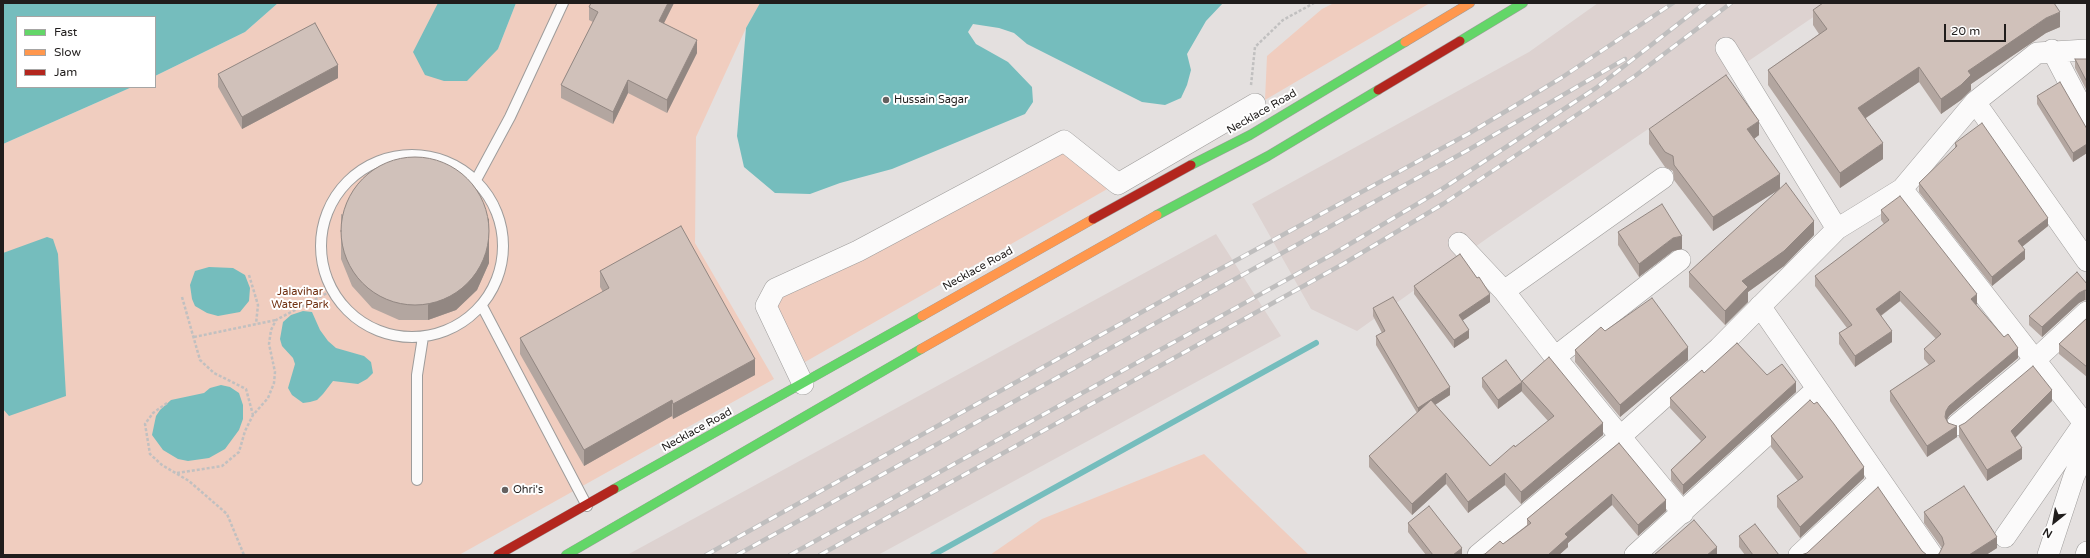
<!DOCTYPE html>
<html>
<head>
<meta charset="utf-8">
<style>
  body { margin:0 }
  #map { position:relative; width:2090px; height:558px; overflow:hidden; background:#e4e0df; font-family:"Varela Round",sans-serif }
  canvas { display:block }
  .frame { position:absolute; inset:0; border:4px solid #201d1c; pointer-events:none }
  .legend { position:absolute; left:16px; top:16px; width:140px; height:72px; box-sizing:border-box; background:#fff; border:1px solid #a6a5a4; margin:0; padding:5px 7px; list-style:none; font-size:12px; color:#201d1c }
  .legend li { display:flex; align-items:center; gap:8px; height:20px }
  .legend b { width:20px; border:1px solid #a6a5a4 }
  .north { position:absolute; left:2034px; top:502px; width:40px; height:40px; -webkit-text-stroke:3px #fff; paint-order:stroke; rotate:210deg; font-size:11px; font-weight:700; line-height:16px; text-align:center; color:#201d1c }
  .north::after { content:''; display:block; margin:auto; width:14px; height:18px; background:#201d1c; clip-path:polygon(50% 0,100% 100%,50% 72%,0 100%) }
  .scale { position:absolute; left:1944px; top:24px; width:62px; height:18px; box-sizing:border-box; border:2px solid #201d1c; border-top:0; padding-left:5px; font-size:12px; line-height:14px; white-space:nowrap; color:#201d1c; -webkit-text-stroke:3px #fff; paint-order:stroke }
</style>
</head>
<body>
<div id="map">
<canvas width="2090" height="558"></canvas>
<div class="frame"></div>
<ul class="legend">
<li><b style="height:5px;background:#63d668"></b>Fast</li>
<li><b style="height:5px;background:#ff974d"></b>Slow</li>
<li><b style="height:5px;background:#b3261e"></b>Jam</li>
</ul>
<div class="north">N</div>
<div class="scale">20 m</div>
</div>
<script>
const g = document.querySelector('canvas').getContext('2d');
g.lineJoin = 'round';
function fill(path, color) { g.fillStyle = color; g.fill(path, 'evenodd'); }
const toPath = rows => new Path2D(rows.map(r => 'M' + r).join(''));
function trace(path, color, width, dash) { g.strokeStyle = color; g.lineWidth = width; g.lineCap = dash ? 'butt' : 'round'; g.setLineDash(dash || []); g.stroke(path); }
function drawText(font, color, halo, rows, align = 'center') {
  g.font = font + ' "Varela Round",sans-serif'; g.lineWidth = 4; g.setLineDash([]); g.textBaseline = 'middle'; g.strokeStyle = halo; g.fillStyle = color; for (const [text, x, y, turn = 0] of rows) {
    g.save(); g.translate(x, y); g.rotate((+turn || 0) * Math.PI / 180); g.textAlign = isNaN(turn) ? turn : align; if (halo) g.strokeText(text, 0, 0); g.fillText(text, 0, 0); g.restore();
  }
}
fill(toPath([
  [1598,3,1834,3,1489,237,1357,331,1311,309,1252,204,1529,52],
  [1216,234,1281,336,878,555,627,555]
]), '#ddd2d0');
fill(toPath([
  [278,3,440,3,498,49,516,3,760,3,746,28,696,137,695,243,774,379,459,555,3,555,3,144,132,87,155,87,155,76,245,32],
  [1334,3,1430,3,1265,100,1267,56,1322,9],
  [1065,152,1109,188,805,362,776,304,783,294],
  [1204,454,1309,555,990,555,1042,519]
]), '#f0cdbf');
fill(toPath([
  [3,3,278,3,245,32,155,76,155,17,17,17,17,87,132,87,3,144],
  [438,3,516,3,498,49,467,81,444,81,425,75,413,52],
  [760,3,1223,3,1206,21,1187,54,1191,70,1187,85,1181,98,1165,105,1142,102,1027,44,1014,33,999,28,973,24,968,32,976,44,1008,62,1032,87,1033,102,1025,114,892,169,840,183,810,194,775,193,744,167,737,136,746,28],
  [47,237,53,239,58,254,66,396,9,416,3,409,3,253],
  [209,267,233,268,245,275,250,288,249,301,240,312,218,316,207,313,195,306,192,299,190,285,195,271],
  [303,311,312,312,320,330,328,341,336,348,364,356,371,362,373,373,367,379,358,384,333,381,323,394,317,400,310,402,303,403,292,395,288,388,295,364,293,358,282,346,280,339,283,322,291,315],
  [221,385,230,387,239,393,243,405,243,419,239,430,225,449,209,458,188,461,178,459,163,450,152,435,156,416,160,410,171,400,204,393,210,388]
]), '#75bdbd');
trace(toPath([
  [933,555,1316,343]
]), '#75bdbd', 6);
const lane = toPath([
  '321 246a91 91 0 1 1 182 0a91 91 0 1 1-182 0Z',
  [476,180,510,117,563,3],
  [482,306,587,506],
  [417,480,417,375,423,337]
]);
const street = toPath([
  [1726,48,1837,229],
  [2052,50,2087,117],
  [1975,102,2087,261],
  [1902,189,2084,423,2005,537],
  [1459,243,1504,291,1555,357],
  [1680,260,1555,357,1683,513],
  [1504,291,1663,178],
  [1760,306,1932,555],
  [803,384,766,306,775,289,858,251,1064,141,1118,184,1255,104],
  [1957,425,2035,360,2087,312],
  [1478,555,1621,436,1719,348,1837,229,1902,189,1975,102,2037,53,2087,50],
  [1635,555,1817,389],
  [1799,555,1880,480],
  [2048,555,2074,476,2087,448],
  [2086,555,2087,552]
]);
const fast = toPath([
  [1460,41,1523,3],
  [1191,165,1250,135,1405,42],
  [1157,215,1268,156,1378,90],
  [614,489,922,316],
  [566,555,921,349]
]);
const slow = toPath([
  [1405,42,1470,3],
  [922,316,1093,219],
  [921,349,1157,215]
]);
const jam = toPath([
  [1378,90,1460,41],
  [1093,219,1191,165],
  [498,555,614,489]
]);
trace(lane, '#9e9c9b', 12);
trace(street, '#9e9c9b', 22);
trace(fast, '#9e9c9b', 10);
trace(slow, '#9e9c9b', 10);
trace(jam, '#9e9c9b', 10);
trace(toPath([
  [1251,85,1255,47,1283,20,1314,3],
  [249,275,258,305,256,324],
  [182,297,200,360,214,373,246,389,253,415],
  [194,337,276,320],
  [167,403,153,413,145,424,150,454,162,465,189,481,227,514,244,555],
  [177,473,222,466,239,452,245,431,253,415,268,398,274,383,275,372,269,344,271,330,276,320,333,290]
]), '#c1c0c0', 2.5, [3, 2]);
trace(lane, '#fbfafa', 10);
trace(street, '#fbfafa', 21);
trace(fast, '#63d668', 9);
trace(slow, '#ff974d', 9);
trace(jam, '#b3261e', 9);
const rail = toPath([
  [706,555,1176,293,1468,134,1561,78,1673,3],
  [737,555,1468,150,1625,59],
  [790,555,1333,254,1439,191,1596,88,1705,3],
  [820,555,1343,264,1443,204,1635,76,1731,3]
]);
trace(rail, '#bfbebe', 4.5);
trace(rail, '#fff', 3, [9]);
fill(toPath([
  [591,3,674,3,664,23,697,53,667,113,628,93,613,124,561,98,561,85,593,22,589,20,589,7],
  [1813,10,2060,27,2046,33,1971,84,1971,90,1961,100,1941,114,1919,82,1866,118,1883,159,1840,188,1768,85,1768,70,1819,34,1813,25],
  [2075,59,2087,59,2087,91,2075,68],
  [218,74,338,78,242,129,218,87],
  [2037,96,2087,129,2087,153,2073,162,2037,104],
  [1649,129,1759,135,1754,139,1780,189,1713,231,1674,180,1673,171,1665,167,1649,144],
  [1955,143,2048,226,2022,247,2025,259,1992,286,1919,192,1919,183,1955,149],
  [1881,210,1977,304,1976,305,2018,358,1949,416,1947,420,1957,437,1927,457,1890,401,1890,391,1929,365,1924,359,1924,349,1936,339,1900,301,1881,316,1892,342,1855,367,1839,344,1839,333,1847,328,1815,286,1815,276,1884,224,1881,220],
  [341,214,489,263,477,290,456,310,428,320,399,320,372,308,352,286,341,259],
  [1618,232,1682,249,1673,251,1639,277,1618,245],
  [1814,235,1784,266,1748,292,1748,302,1725,325,1689,287,1689,272],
  [600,271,755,375,673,419,672,416,584,466,520,354,520,338,603,292,600,287],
  [2087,284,2087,301,2085,300,2079,303,2042,337,2029,325,2029,316],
  [1414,286,1490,302,1462,320,1469,338,1454,348,1414,294],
  [1373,308,1450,395,1435,405,1490,466,1515,447,1548,421,1522,392,1522,391,1498,409,1482,387,1482,378,1522,381,1603,435,1521,504,1505,485,1468,513,1446,484,1412,515,1369,467,1369,456,1417,413,1376,345,1376,336,1382,333,1373,316],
  [2087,318,2087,377,2059,354,2059,344],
  [1605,331,1688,360,1620,417,1575,362,1575,350],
  [1704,373,1767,375,1796,392,1683,495,1671,480,1671,470,1701,441,1670,408,1670,398],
  [2052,401,2015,437,2022,459,1987,481,1959,437,1959,426],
  [1771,436,1864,478,1800,538,1777,507,1777,496,1798,481,1771,447],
  [1619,443,1666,511,1638,536,1612,505,1568,543,1568,547,1559,555,1481,555,1485,554,1503,544,1527,525,1527,519],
  [1924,512,1997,548,1986,555,1936,555,1939,554,1942,548,1924,523],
  [1408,523,1462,555,1426,555,1408,532],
  [1739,536,1779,555,1745,555,1739,547]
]), '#b3a6a0');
fill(toPath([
  [668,3,674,3,659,33,659,21],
  [2060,12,2060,27,2046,33,1971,84,1971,90,1961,100,1941,114,1941,99,1968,71,2046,18],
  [697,40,697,53,667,113,667,100],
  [338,65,338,78,242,129,242,117],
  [1919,67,1919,82,1858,123,1858,108],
  [628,80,628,93,613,124,613,112],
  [1759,121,1759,135,1747,144,1747,129],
  [1883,143,1883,159,1840,188,1840,173],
  [2087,144,2087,153,2073,162,2073,153],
  [1780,174,1780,189,1713,231,1713,217],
  [489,218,489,263,477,290,456,310,428,320,428,305],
  [2048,218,2048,226,2018,250,2018,241],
  [1814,221,1814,235,1784,266,1748,292,1748,302,1725,325,1725,311,1742,281],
  [1682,236,1682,249,1673,251,1639,277,1639,264,1673,238],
  [2025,250,2025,259,1992,286,1992,277],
  [2085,290,2085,300,2079,303,2042,337,2042,327,2079,293],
  [1900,291,1900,301,1876,319,1876,309],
  [1490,294,1490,302,1459,323,1459,315],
  [1977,294,1977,304,1971,309,1971,299],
  [1469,330,1469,338,1454,348,1454,340],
  [1892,331,1892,342,1855,367,1855,356],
  [1688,347,1688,360,1620,417,1620,405],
  [2018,348,2018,358,1949,416,1946,421,1945,427,1946,411,1949,406],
  [755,359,755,375,673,419,673,404],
  [1522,382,1522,391,1498,409,1498,400],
  [1796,382,1796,392,1683,495,1683,485],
  [1450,387,1450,395,1418,416,1418,408],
  [2052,390,2052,401,2011,442,2011,431],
  [672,400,672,416,584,466,584,450],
  [1603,423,1603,435,1521,504,1521,492],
  [1957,426,1957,437,1927,457,1927,446],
  [2022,448,2022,459,1987,481,1987,470],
  [1864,467,1864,478,1800,538,1800,527],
  [1446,473,1446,484,1412,515,1412,504],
  [1505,473,1505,485,1468,513,1468,502],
  [1612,494,1612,505,1568,543,1568,547,1559,555,1548,555,1565,534],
  [1666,500,1666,511,1638,536,1638,525],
  [1997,537,1997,548,1986,555,1969,555],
  [1717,547,1717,555,1707,555],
  [1462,548,1462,555,1453,555]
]), '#928782');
const building = toPath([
  [591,3,668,3,659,21,697,40,667,100,628,80,613,112,561,85,598,12,589,7,591,3],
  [1823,3,2054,3,2060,12,2046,18,1968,71,1971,75,1961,85,1941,99,1919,67,1858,108,1883,143,1840,173,1768,70,1827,29,1813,10,1823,3],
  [315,23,338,65,242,117,218,74,315,23],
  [2075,59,2087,59,2087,82,2075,59],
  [1726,75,1759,121,1747,129,1780,174,1713,217,1674,165,1673,156,1665,152,1649,129,1726,75],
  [2060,82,2087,129,2087,144,2073,153,2037,96,2060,82],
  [1982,123,2048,218,2018,241,2025,250,1992,277,1919,183,1957,146,1955,143,1982,123],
  '341 231a74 74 0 1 1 148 0a74 74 0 1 1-148 0Z',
  [1786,183,1814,221,1784,251,1742,281,1748,287,1725,311,1689,272,1786,183],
  [1900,196,1977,294,1971,299,2004,337,2008,334,2018,348,1949,406,1946,411,1945,417,1948,423,1957,426,1927,446,1890,391,1935,361,1924,349,1941,334,1900,291,1876,309,1892,331,1855,356,1839,333,1852,325,1815,276,1889,220,1881,210,1900,196],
  [1662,204,1682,236,1673,238,1639,264,1618,232,1662,204],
  [681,226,755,359,673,404,672,400,584,450,520,338,609,288,600,271,681,226],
  [1460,254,1477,278,1479,277,1490,294,1459,315,1469,330,1454,340,1414,286,1460,254],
  [2077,272,2087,284,2087,291,2085,290,2079,293,2042,327,2029,316,2077,272],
  [1393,297,1450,387,1418,408,1376,336,1385,331,1373,308,1393,297],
  [1652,298,1688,347,1620,405,1575,350,1601,327,1605,331,1652,298],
  [2087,318,2087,367,2059,344,2087,318],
  [1737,343,1767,375,1782,364,1796,382,1683,485,1671,470,1706,437,1670,398,1702,370,1704,373,1737,343],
  [1549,357,1603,423,1521,492,1505,473,1468,502,1446,473,1412,504,1369,456,1431,400,1490,466,1514,445,1515,447,1554,416,1522,381,1549,357],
  [1506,360,1522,382,1522,381,1522,382,1498,400,1482,378,1506,360],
  [2033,366,2052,390,2011,431,2022,448,1987,470,1959,426,1965,423,2033,366],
  [1810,400,1814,404,1817,402,1834,424,1864,467,1800,527,1777,496,1803,477,1771,436,1810,400],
  [1619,443,1666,500,1638,525,1612,494,1565,534,1568,537,1548,555,1481,555,1485,554,1500,541,1503,544,1531,523,1527,519,1619,443],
  [1964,486,1997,537,1969,555,1936,555,1939,554,1944,544,1942,537,1924,512,1964,486],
  [1878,487,1922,551,1927,555,1801,555,1807,553,1878,487],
  [1429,506,1462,548,1453,555,1433,555,1408,523,1429,506],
  [1694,520,1717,547,1707,555,1654,555,1694,520],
  [1755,524,1779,555,1753,555,1739,536,1755,524]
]);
fill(building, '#d0c1ba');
trace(building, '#928782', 1);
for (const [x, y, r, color] of [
  [886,100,4,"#656160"],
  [505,490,4,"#656160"]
]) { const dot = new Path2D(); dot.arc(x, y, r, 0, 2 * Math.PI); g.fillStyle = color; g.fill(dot); trace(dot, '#fff', 1.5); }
drawText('11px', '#201d1c', '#fff', [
  ["Hussain Sagar",894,100],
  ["Ohri's",513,490]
], 'left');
drawText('11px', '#201d1c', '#fff', [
  ["Necklace Road",1262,112,-30],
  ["Necklace Road",978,269,-29],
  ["Necklace Road",697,430,-29]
]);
drawText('11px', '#713213', '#fff', [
  ["Jalavihar",300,292],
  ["Water Park",300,305]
]);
</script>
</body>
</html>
